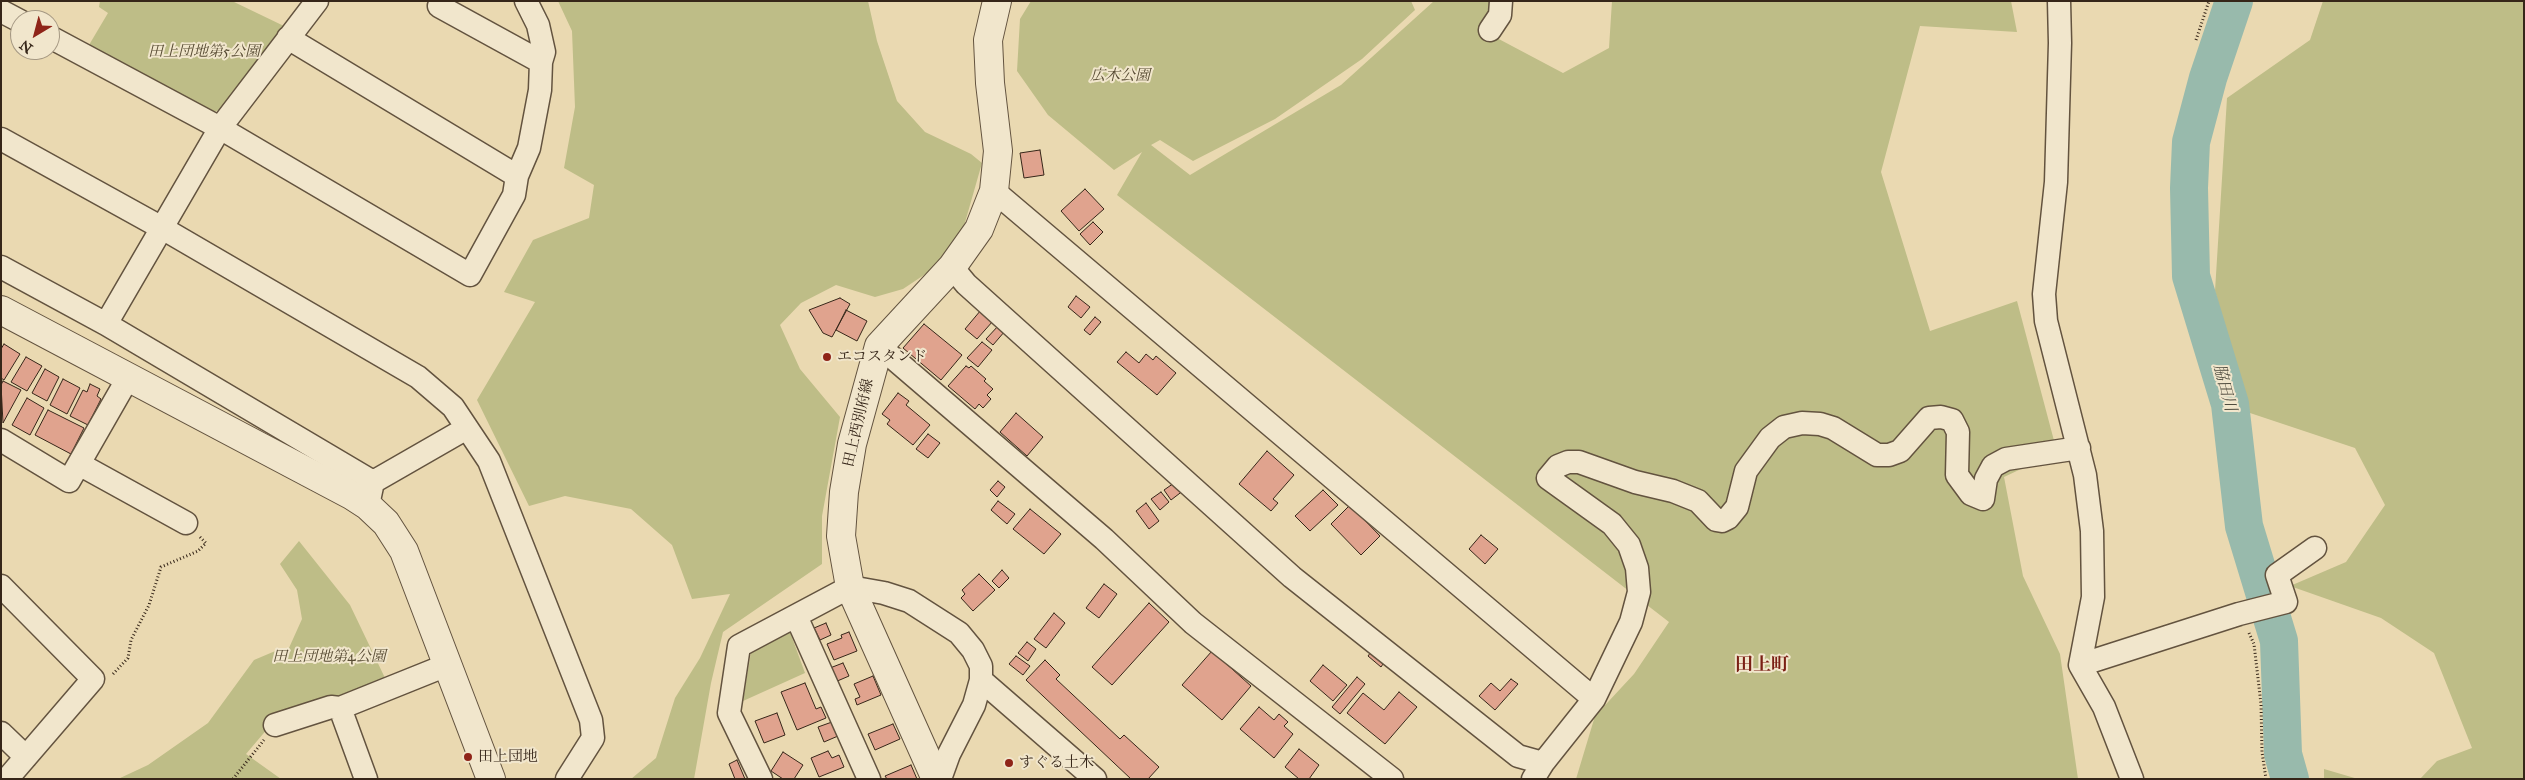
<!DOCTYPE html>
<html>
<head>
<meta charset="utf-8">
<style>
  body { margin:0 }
  #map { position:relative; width:2525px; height:780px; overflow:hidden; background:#ead9b1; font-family:"IM FELL Great Primer",serif }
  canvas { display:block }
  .frame { position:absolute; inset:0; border:2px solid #362619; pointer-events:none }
  .north { position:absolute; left:10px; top:10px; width:50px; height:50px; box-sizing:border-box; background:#f1e6cc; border:1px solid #a69984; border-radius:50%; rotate:217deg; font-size:14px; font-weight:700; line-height:20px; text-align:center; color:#362619 }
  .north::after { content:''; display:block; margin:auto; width:18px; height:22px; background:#8f2418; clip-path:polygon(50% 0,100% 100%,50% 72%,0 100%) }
</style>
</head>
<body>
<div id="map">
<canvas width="2525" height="780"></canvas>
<div class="frame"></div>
<div class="north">N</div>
</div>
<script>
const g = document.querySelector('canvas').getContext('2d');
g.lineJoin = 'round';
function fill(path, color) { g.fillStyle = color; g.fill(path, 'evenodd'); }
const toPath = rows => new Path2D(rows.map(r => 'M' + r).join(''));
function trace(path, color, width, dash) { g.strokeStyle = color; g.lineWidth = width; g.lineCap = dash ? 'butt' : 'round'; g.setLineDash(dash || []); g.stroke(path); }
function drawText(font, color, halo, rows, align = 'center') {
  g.font = font + ' "IM FELL Great Primer","Noto Serif JP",serif'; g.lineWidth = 4; g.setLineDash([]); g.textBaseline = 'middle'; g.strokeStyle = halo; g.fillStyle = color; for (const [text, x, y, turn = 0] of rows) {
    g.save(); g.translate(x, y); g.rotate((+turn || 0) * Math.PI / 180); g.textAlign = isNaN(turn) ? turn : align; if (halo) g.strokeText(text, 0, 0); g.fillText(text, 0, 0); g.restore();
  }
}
fill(toPath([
  [100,1,232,1,286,27,224,109,209,113,89,45,108,13,99,7],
  [558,1,868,1,877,41,897,101,925,132,971,154,982,163,964,226,933,269,903,289,875,297,836,285,801,303,780,325,800,369,840,417,822,516,822,564,723,632,711,683,694,779,631,779,656,758,675,698,700,658,730,594,692,599,672,545,631,509,565,496,529,506,477,400,535,302,504,292,533,240,589,218,594,185,564,168,575,107,572,31],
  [1031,1,1411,1,1415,10,1362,59,1275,119,1193,161,1160,140,1151,145,1190,175,1341,85,1434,1,1497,1,1495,37,1563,73,1609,48,1612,1,2011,1,2017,32,1920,26,1881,172,1930,331,2017,301,2057,452,2004,477,2023,576,2060,654,2078,779,1576,779,1595,716,1634,674,1669,622,1117,195,1142,152,1114,170,1048,115,1017,71,1020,19],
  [2323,1,2524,1,2524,779,2420,779,2437,761,2472,748,2434,653,2381,618,2290,586,2346,562,2385,505,2355,448,2250,413,2215,291,2227,98,2310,40],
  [299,541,350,605,385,678,274,721,246,754,281,779,118,779,148,765,208,723,254,660,280,649,284,659,302,619,297,590,280,564],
  [790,632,805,673,743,701,751,652],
  [2324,769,2358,779,2324,779]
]), '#bebd87');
trace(toPath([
  [2234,1,2208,78,2191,142,2189,188,2191,276,2230,404,2244,526,2279,641,2283,754,2290,779]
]), '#98baac', 38);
const building = toPath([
  [1040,150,1044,175,1024,178,1020,153,1040,150],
  [1085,189,1104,209,1079,231,1061,211,1085,189],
  [1093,222,1103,232,1090,245,1080,234,1093,222],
  [1076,296,1090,307,1081,318,1068,307,1076,296],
  [840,298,850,304,832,337,823,333,809,310,840,298],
  [846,310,867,321,857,341,836,330,846,310],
  [981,310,993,321,977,339,965,329,981,310],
  [1095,317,1101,322,1090,335,1084,330,1095,317],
  [924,324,962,355,941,380,903,348,924,324],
  [999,325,1005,331,993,345,986,339,999,325],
  [982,342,992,350,978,367,967,358,982,342],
  [4,344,20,354,4,380,1,378,1,349,4,344],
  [1126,352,1139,363,1146,354,1153,360,1156,356,1176,373,1157,395,1117,362,1126,352],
  [26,357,42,366,27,391,11,382,26,357],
  [966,366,969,368,971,366,986,379,984,381,993,389,987,395,991,399,983,408,979,404,975,409,948,386,966,366],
  [45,369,59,377,47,401,32,393,45,369],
  [63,379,80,388,67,414,50,405,63,379],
  [3,381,21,390,3,423,1,385,3,381],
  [90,384,100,389,97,396,101,399,88,425,70,416,83,390,87,392,90,384],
  [898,393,909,401,906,405,930,425,913,445,887,424,890,420,882,414,898,393],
  [27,398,44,408,30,435,12,425,27,398],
  [48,410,84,428,71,454,35,435,48,410],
  [1016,413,1043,437,1027,456,1000,432,1016,413],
  [928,434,940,443,928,458,916,449,928,434],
  [1267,451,1294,475,1273,499,1278,503,1271,511,1239,484,1267,451],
  [998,481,1005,487,997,497,990,490,998,481],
  [1177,481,1184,490,1171,500,1164,490,1177,481],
  [1323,490,1338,505,1310,531,1295,516,1323,490],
  [1161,492,1169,502,1160,510,1151,499,1161,492],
  [998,501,1015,514,1007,524,991,510,998,501],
  [1146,503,1159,521,1149,529,1136,511,1146,503],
  [1350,505,1380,536,1361,555,1331,524,1350,505],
  [1030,509,1061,534,1044,554,1013,529,1030,509],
  [1481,535,1498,549,1485,564,1469,549,1481,535],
  [1002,570,1009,578,999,588,992,581,1002,570],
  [979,574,995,590,973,611,961,598,965,594,962,590,979,574],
  [1104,584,1117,594,1099,618,1086,608,1104,584],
  [1149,603,1169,622,1112,685,1092,667,1149,603],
  [1054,613,1065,623,1046,648,1034,639,1054,613],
  [826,623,831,635,820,640,814,628,826,623],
  [849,632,857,651,834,660,827,644,842,638,841,635,849,632],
  [1027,642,1036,649,1028,661,1018,653,1027,642],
  [1374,648,1387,658,1381,667,1368,656,1374,648],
  [1212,651,1251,686,1222,720,1182,685,1212,651],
  [1016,656,1030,666,1023,675,1009,664,1016,656],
  [1045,660,1060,675,1056,679,1120,739,1124,735,1159,767,1148,779,1131,779,1026,680,1045,660],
  [843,663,849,676,835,682,830,668,843,663],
  [1323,665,1347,685,1333,701,1310,681,1323,665],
  [873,676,881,695,857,705,855,699,860,697,854,684,873,676],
  [1357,677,1365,684,1340,714,1332,707,1357,677],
  [1511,679,1518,684,1495,710,1479,696,1491,683,1500,691,1511,679],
  [805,683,816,709,821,707,826,718,797,730,781,692,805,683],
  [1399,692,1417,707,1385,744,1347,713,1363,693,1384,710,1399,692],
  [1259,707,1274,720,1279,714,1288,722,1284,726,1293,734,1274,758,1240,729,1259,707],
  [777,713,785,735,764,743,755,721,777,713],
  [832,722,838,736,824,742,818,727,832,722],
  [893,724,900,739,875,750,868,734,893,724],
  [1299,749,1319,765,1309,779,1299,779,1285,767,1299,749],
  [828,751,832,758,839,755,844,767,819,777,811,758,828,751],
  [783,752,803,765,794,779,783,779,771,771,783,752],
  [737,760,745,779,735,779,729,764,737,760],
  [911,765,917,779,887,779,885,776,911,765]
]);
fill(building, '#e0a38e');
trace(building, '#362619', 1);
const minor = toPath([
  [441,1,439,6,541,62],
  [2059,1,2060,43,2056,182,2044,294,2046,321,2085,475,2092,531,2093,597,2080,665,2104,707,2132,779],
  [1,11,20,21],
  [1490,30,1500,15,1501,1],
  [50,37,220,128,470,275,514,195,517,176,288,38],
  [1,139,162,228,418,377,453,407,467,428,373,482],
  [517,176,529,148,540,90,541,62,544,52,538,25,526,1],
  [994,191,1594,699],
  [1,267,106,324,373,482,370,496],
  [952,267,966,284,1292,577,1518,756,1543,763,1533,779],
  [106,324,220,128,317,1],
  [879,346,1104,539,1193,623,1392,779],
  [467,428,489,461,591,720,593,738,567,779],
  [1,440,69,481,128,378],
  [79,464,186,523],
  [1,586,93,679,7,779],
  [796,616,869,779],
  [2080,665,2239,614,2286,602,2277,575,2315,548],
  [981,680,1095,779],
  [275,725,331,707,340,708],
  [1,733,26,757],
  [1543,763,1594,699,1631,622,1639,592,1637,568,1629,545,1612,524,1548,478,1558,466,1568,462,1579,462,1635,482,1673,491,1698,501,1716,520,1722,521,1728,518,1737,507,1746,471,1770,438,1784,427,1802,423,1820,424,1833,428,1877,455,1889,455,1900,451,1929,418,1941,417,1952,420,1958,432,1957,475,1971,494,1983,499,1986,479,1993,466,2006,459,2079,448],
  [366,779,340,708,447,665],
  [761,779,729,713,739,646,850,587,884,593,909,601,959,633,973,650,981,666,981,680,974,705,949,754,940,779]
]);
const tertiary = toPath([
  [1,310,351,495,368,506,386,523,404,551,491,779],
  [936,779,850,587,841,536,844,492,852,444,879,346,952,267,979,229,994,191,998,151,990,83,988,40,997,1]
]);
trace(minor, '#63533f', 25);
trace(tertiary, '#63533f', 30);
trace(toPath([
  [2196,40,2209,1],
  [2249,633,2254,644,2261,704,2262,752,2266,779],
  [113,674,128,658,131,640,149,605,161,567,198,551,206,543,200,537],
  [233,779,264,740]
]), '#362619', 3, [1, 2.5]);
trace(minor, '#f1e6cc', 22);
trace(tertiary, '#f1e6cc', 28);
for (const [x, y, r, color] of [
  [827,357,5,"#8f2418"],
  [468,757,5,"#8f2418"],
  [1009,763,5,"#8f2418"]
]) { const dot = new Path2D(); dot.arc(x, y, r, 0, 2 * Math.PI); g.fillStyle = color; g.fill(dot); trace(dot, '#f1e6cc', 2); }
drawText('italic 15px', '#584c34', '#f1e6cc', [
  ["田上団地第5公園",204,52],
  ["広木公園",1120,76],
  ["田上団地第4公園",329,657]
]);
drawText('15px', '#362619', '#f1e6cc', [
  ["エコスタンド",837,357],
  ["田上団地",478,757],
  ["すぐる土木",1019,763]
], 'left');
drawText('15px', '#362619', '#f1e6cc', [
  ["田上西別府線",859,423,-77]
]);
drawText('italic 16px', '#4e4b3e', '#f1e6cc', [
  ["脇田川",2224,388,75]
]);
drawText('bold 18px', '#7a1f14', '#f1e6cc', [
  ["田上町",1762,666]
]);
</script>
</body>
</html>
